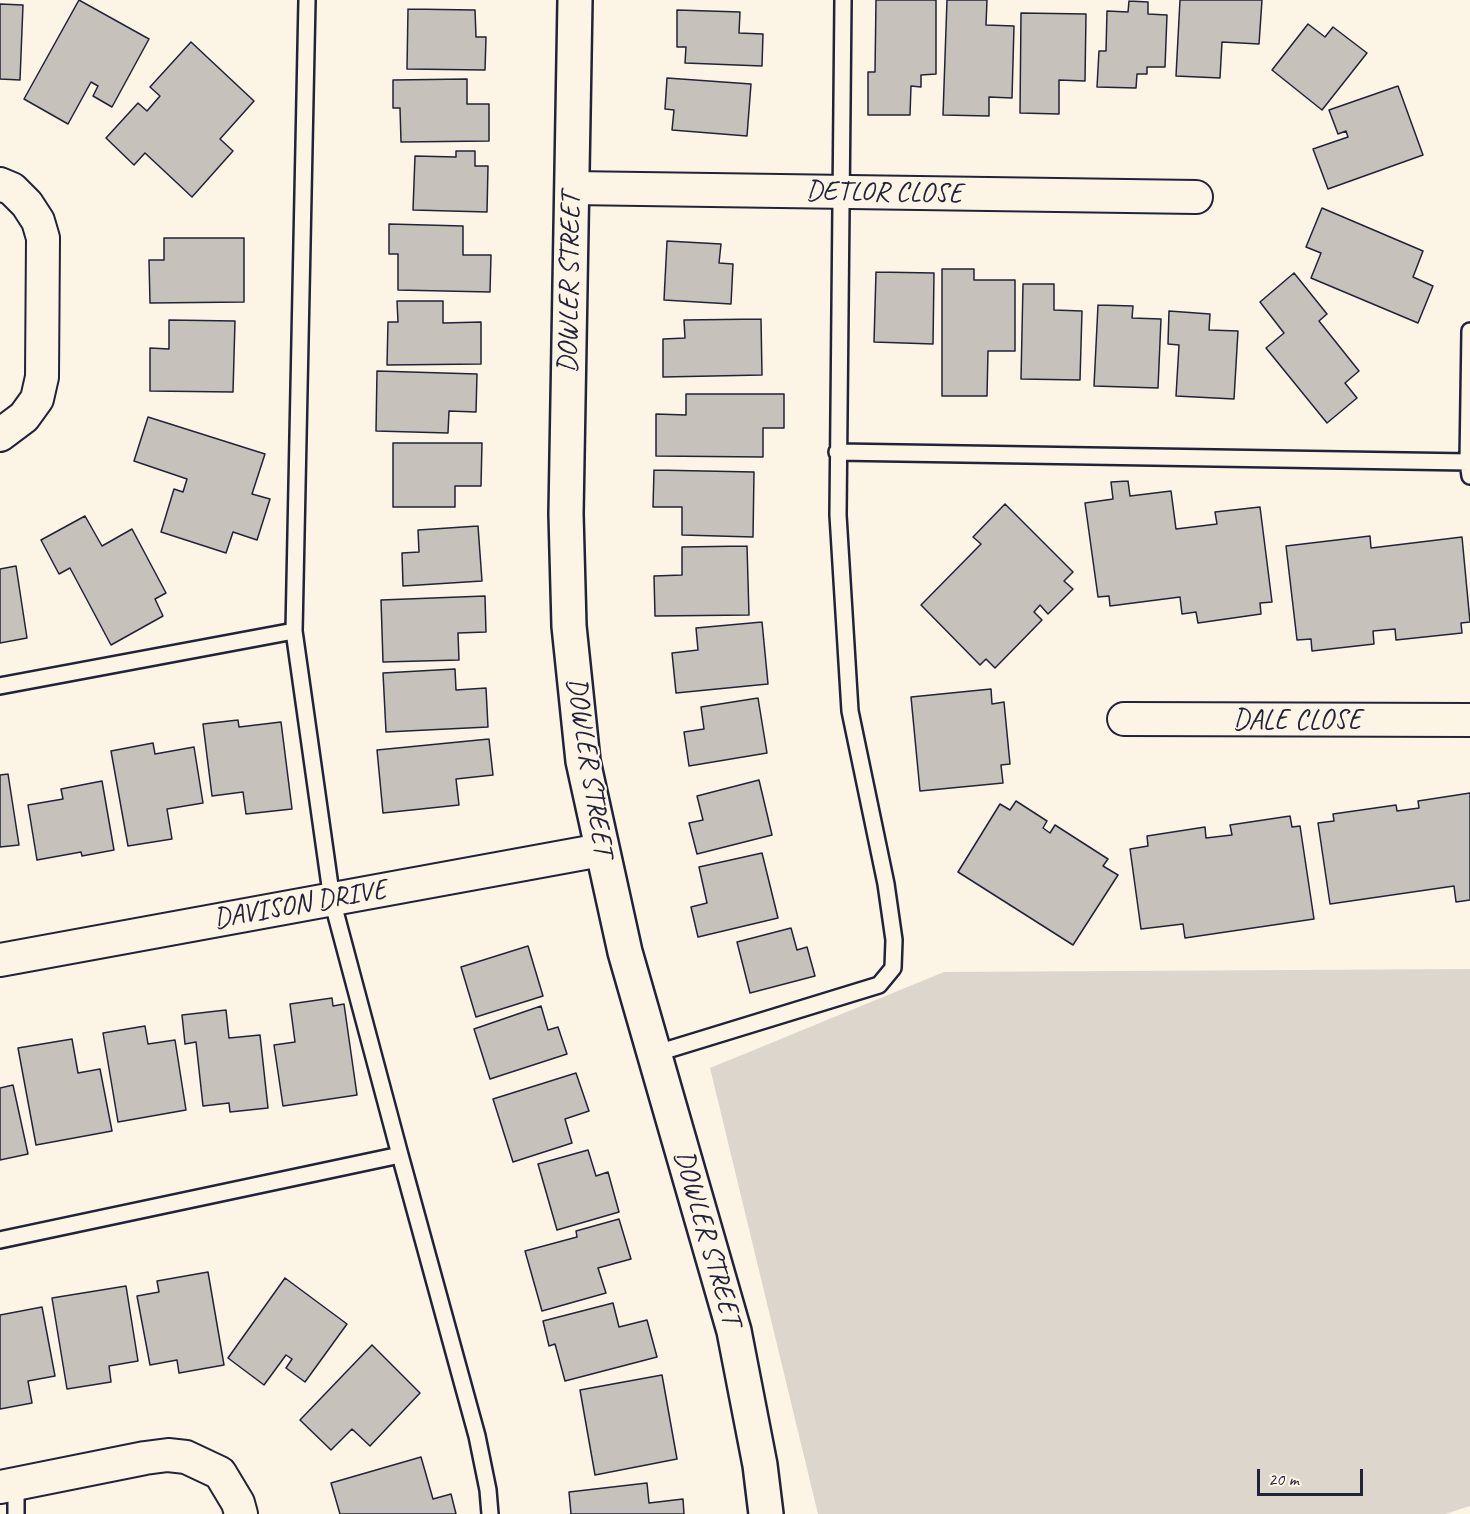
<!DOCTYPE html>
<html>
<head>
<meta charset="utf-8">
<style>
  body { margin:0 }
  #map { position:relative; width:1470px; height:1514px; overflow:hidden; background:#fcf5e5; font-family:Caveat,sans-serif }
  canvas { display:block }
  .scale { position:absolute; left:1257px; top:1469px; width:106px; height:27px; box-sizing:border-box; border:3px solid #22223b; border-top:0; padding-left:8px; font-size:18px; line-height:21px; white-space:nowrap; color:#22223b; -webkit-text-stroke:4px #fcf5e5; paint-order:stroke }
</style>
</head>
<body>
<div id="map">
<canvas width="1470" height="1514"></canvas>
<div class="scale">20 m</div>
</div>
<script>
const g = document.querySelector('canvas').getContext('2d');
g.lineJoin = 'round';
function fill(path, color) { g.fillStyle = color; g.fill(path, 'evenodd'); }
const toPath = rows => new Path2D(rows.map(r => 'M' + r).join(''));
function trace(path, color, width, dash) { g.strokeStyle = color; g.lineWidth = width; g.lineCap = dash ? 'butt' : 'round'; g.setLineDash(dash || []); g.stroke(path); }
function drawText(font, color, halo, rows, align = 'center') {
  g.font = font + ' Caveat,sans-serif'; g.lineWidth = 4.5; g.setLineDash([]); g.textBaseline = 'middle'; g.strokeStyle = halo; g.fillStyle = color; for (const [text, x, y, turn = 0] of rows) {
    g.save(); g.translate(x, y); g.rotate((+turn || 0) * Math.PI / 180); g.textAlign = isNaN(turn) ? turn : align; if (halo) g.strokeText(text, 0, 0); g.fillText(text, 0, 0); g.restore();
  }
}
fill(toPath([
  [1470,969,1470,1506,1445,1514,818,1514,710,1068,944,972]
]), '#dcd6cc');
const building = toPath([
  [79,0,149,39,112,107,93,96,98,86,91,82,68,124,24,99,79,0],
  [876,0,936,0,936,74,921,75,921,87,911,86,910,115,868,115,868,72,875,72,876,0],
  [947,0,987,0,986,25,1014,26,1012,98,989,97,989,116,943,115,947,0],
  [1180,0,1262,0,1259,44,1222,42,1220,78,1176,76,1180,0],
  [1129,1,1148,2,1148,14,1167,15,1165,67,1147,67,1147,74,1137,74,1136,88,1097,87,1099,51,1106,51,1107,11,1128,12,1129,1],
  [0,4,23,5,20,80,0,79,0,4],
  [408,9,475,10,476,37,486,37,485,70,407,69,408,9],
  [677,10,740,12,739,33,763,34,762,66,685,63,686,47,677,47,677,10],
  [1021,13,1086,14,1085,81,1059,80,1059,114,1020,113,1021,13],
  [1308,24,1325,37,1333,27,1367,53,1322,110,1272,70,1308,24],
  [191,42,254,101,220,139,233,151,192,197,145,153,134,165,106,138,138,103,147,111,160,96,150,87,191,42],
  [667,78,751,84,747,136,672,130,674,110,665,109,667,78],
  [467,79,467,104,489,104,489,141,401,142,400,108,393,108,393,80,467,79],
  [1398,86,1423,155,1328,189,1313,149,1348,137,1346,131,1338,134,1329,110,1398,86],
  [456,151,475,151,475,166,488,166,487,212,413,210,415,156,456,157,456,151],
  [1322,208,1423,251,1413,277,1433,286,1418,323,1311,278,1321,253,1306,247,1322,208],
  [389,224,463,226,463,255,491,255,490,292,398,290,398,254,389,254,389,224],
  [164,238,244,238,244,302,150,303,149,260,164,260,164,238],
  [667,241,721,244,719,263,733,264,731,304,664,300,667,241],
  [942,269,974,269,974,280,1015,280,1015,351,988,351,987,396,942,396,942,269],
  [876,272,934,273,933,344,874,342,876,272],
  [1294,273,1327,314,1319,321,1359,371,1345,383,1357,398,1327,423,1266,348,1284,333,1260,302,1294,273],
  [1023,284,1054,284,1054,310,1082,311,1080,380,1021,379,1023,284],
  [397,301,443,301,443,323,481,322,481,364,387,365,388,322,398,322,397,301],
  [1098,305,1133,306,1132,318,1161,319,1158,388,1094,386,1098,305],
  [1169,311,1210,314,1209,330,1238,331,1234,399,1176,396,1179,345,1168,344,1169,311],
  [761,319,762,375,663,377,663,339,685,338,684,320,761,319],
  [169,320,235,321,233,392,150,391,150,348,169,349,169,320],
  [377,371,477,374,476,412,449,411,448,433,376,431,377,371],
  [686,394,784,394,784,428,763,428,763,457,656,456,656,414,686,415,686,394],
  [148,417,265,454,252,494,270,499,257,540,233,532,226,553,161,532,174,489,183,492,187,479,134,461,148,417],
  [393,443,482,443,481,486,455,486,455,507,393,507,393,443],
  [654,470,754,472,753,537,682,535,682,507,653,507,654,470],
  [1128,481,1130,496,1171,491,1176,529,1217,524,1215,512,1260,507,1272,602,1260,603,1261,614,1198,623,1196,612,1182,614,1180,597,1110,606,1109,596,1098,597,1085,503,1113,499,1111,482,1128,481],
  [1005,504,1073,572,1064,581,1073,589,1048,614,1040,605,1034,612,1042,620,995,668,986,659,980,665,921,605,981,544,973,537,1005,504],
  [85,516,102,546,132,529,166,593,155,599,163,616,111,645,70,568,59,574,41,540,85,516],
  [478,526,482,581,403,586,402,553,419,552,418,530,478,526],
  [1370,536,1371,548,1462,537,1470,622,1461,623,1462,633,1396,640,1395,629,1373,631,1374,644,1312,651,1311,639,1297,640,1286,546,1370,536],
  [747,546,749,615,655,616,654,576,682,575,682,547,747,546],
  [16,566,27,638,0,643,0,569,16,566],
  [485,596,486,632,458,633,459,660,383,662,381,600,485,596],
  [762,622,768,684,676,693,672,653,698,650,696,628,762,622],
  [455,669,456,690,486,688,488,727,386,732,383,673,455,669],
  [991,689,992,704,1004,702,1010,764,1001,765,1003,783,920,791,911,697,991,689],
  [758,698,767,753,689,766,684,732,704,729,701,707,758,698],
  [238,720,239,727,281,722,292,809,246,814,243,792,212,796,203,724,238,720],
  [489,739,493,775,456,779,459,805,383,813,377,750,489,739],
  [153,743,155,754,194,747,203,803,167,809,172,839,128,846,111,751,153,743],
  [8,774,19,845,0,847,0,775,8,774],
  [759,780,772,835,697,854,689,823,703,820,697,796,759,780],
  [102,781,114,850,82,856,81,852,37,860,28,805,63,799,61,789,102,781],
  [1470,793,1470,900,1456,902,1454,886,1330,904,1318,823,1334,821,1333,814,1396,805,1397,811,1419,808,1418,801,1470,793],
  [1016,801,1047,821,1043,828,1050,833,1055,825,1108,859,1103,866,1118,875,1073,945,958,872,1000,804,1010,810,1016,801],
  [1290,816,1292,827,1300,826,1314,919,1185,938,1183,924,1141,929,1130,849,1148,846,1147,836,1205,827,1206,838,1232,835,1230,825,1290,816],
  [762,853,778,918,698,937,691,907,707,903,699,867,762,853],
  [791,928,797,950,807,947,815,976,750,993,737,942,791,928],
  [528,946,543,996,476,1017,461,967,528,946],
  [332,998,333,1006,344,1004,357,1095,283,1106,274,1045,295,1042,290,1004,332,998],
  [541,1006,548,1030,558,1027,567,1054,490,1079,474,1029,541,1006],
  [226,1010,229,1038,260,1035,268,1108,230,1112,229,1103,203,1106,196,1042,185,1044,182,1015,226,1010],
  [145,1026,148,1044,175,1040,186,1110,118,1122,103,1033,145,1026],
  [72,1039,78,1073,100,1069,112,1131,36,1145,18,1048,72,1039],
  [576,1073,589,1111,565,1119,572,1143,513,1162,493,1099,576,1073],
  [13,1085,28,1154,0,1160,0,1088,13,1085],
  [588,1150,596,1176,608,1172,619,1212,557,1230,538,1164,588,1150],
  [619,1219,631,1259,598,1268,606,1293,542,1311,525,1251,577,1237,576,1231,619,1219],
  [208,1272,224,1365,179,1373,177,1360,150,1365,137,1296,159,1292,157,1281,208,1272],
  [285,1278,347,1324,305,1382,286,1368,292,1359,286,1355,264,1385,228,1358,285,1278],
  [126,1286,138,1361,109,1366,111,1382,67,1389,52,1298,126,1286],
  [613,1303,619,1327,647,1320,657,1357,565,1381,555,1344,549,1346,543,1321,613,1303],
  [42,1307,55,1376,28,1381,32,1403,0,1409,0,1315,42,1307],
  [372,1345,420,1393,370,1446,352,1429,331,1450,300,1420,372,1345],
  [662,1375,677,1459,595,1475,580,1390,662,1375],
  [421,1457,433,1499,451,1494,456,1514,340,1514,331,1483,421,1457],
  [647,1483,649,1503,683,1499,684,1514,571,1514,569,1492,647,1483]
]);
fill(building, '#c6c1bb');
trace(building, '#22223b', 1.5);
const service = toPath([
  [837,452,1468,462,1470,476],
  [1468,462,1470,331],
  [0,686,294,631,307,0],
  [654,1054,879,985,893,968,894,940,886,884,850,711,838,515,843,0],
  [400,1155,477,1436,488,1490,490,1514],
  [0,1240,400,1155,332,900,294,631],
  [16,1514,16,1483]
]);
const minor = toPath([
  [0,184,12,189,27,204,38,221,43,238,42,377,37,399,24,417,0,435],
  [572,188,1196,197],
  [1124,719,1470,720],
  [0,960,601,850],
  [0,1487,145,1458,168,1455,186,1457,220,1473,238,1503,241,1514]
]);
const tertiary = toPath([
  [575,0,566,514,569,626,583,761,625,952,734,1331,760,1465,766,1514]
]);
trace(service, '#22223b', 20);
trace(minor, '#22223b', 36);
trace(tertiary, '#22223b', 38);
trace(service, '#fcf5e5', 15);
trace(minor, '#fcf5e5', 32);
trace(tertiary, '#fcf5e5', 33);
drawText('28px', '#22223b', '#fcf5e5', [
  ["DETLOR CLOSE",884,193,1],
  ["DOWLER STREET",570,283,-89],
  ["DALE CLOSE",1297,721],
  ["DOWLER STREET",589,767,81],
  ["DAVISON DRIVE",300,905,-10],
  ["DOWLER STREET",707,1238,74]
]);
</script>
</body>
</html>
